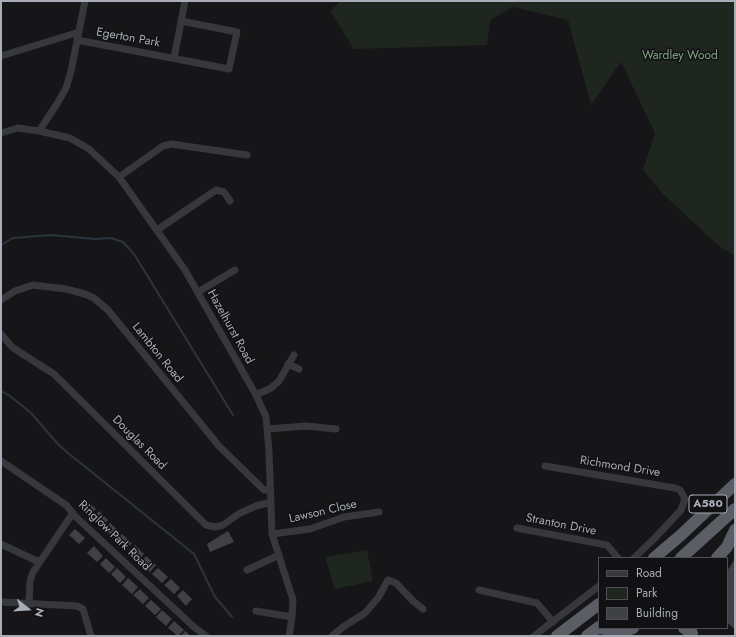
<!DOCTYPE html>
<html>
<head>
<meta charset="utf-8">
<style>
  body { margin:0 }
  #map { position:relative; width:736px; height:637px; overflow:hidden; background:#161618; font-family:Jost,sans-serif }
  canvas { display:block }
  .frame { position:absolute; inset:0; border:2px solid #a8adb8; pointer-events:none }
  .legend { position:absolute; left:598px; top:557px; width:130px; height:72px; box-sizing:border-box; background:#111113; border:1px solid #4d4f55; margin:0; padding:5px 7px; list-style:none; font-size:12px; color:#a8adb8 }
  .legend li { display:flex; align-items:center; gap:8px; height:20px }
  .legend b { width:20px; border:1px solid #4d4f55 }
  .north { position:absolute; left:8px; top:589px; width:40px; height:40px; -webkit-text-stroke:3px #111113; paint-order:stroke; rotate:107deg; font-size:11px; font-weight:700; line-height:16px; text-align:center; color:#a8adb8 }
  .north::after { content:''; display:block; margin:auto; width:14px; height:18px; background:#a8adb8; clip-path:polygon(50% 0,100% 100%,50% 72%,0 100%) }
</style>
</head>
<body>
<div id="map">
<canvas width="736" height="637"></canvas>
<div class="frame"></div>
<ul class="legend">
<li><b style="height:5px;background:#37383d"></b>Road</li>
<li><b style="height:11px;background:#1e261f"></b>Park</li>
<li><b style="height:11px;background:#404145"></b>Building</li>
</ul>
<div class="north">N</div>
</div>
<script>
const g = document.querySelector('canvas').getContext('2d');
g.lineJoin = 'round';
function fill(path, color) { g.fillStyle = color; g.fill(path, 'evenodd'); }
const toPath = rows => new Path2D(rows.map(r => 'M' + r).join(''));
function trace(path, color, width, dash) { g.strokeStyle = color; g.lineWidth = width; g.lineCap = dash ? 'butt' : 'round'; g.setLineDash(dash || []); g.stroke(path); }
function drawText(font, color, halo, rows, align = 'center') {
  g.font = font + ' Jost,sans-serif'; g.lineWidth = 3; g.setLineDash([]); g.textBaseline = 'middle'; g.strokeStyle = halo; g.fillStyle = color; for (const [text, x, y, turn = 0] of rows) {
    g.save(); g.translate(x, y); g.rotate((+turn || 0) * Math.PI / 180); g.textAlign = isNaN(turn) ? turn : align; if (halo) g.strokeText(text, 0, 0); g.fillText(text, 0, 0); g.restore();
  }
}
fill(toPath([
  [341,1,735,1,735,256,719,246,663,194,643,170,655,133,621,62,591,105,568,20,513,7,490,20,487,45,354,49,330,11],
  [367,550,373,581,335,589,325,557]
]), '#1e261f');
trace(toPath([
  [1,245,13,238,51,235,95,239,111,238,123,242,134,254,233,415],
  [1,391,10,396,31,413,58,444,68,453,194,554,215,597,232,617]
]), '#2c353c', 2);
fill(toPath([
  [86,500,96,509,90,515,80,506],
  [99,511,108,520,102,527,92,518],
  [110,523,120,532,114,538,104,529],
  [75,529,85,538,79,544,69,535],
  [228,531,234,542,210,552,207,544],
  [122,534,132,543,126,549,116,540],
  [135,545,144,554,138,561,128,551],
  [94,546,103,556,97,562,87,553],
  [146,556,156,565,150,572,140,563],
  [106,558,115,567,109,573,100,564],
  [735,559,735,629,727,623,727,571],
  [117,568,126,577,120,583,111,574],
  [158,568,168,577,162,583,152,574],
  [128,578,138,587,132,594,122,585],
  [171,579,180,588,174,594,164,585],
  [140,589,149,598,143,604,133,595],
  [183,590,192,599,186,606,177,596],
  [151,600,161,609,155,615,145,606],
  [162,610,172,619,166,626,156,617],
  [174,621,184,630,178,636,168,628],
  [185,631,191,636,181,636]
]), '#404145');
trace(toPath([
  [77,40,229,69,237,32,181,21],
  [1,56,79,32],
  [174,58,185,1],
  [39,131,57,104,66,88,71,71,85,1],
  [1,133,18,128,39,131,70,138,89,149,119,177,185,270,256,395,266,417,269,452,272,534,293,600,292,617,289,636],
  [119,177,163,146,171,144,247,155],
  [157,230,216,190,224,192,230,201],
  [198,292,235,270],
  [1,300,15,291,33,285,66,289,85,294,94,298,108,310,219,446,264,490,271,490],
  [1,334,12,347,21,353,54,374,206,525,215,527,223,525,240,513,256,506,271,502],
  [288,364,299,369],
  [256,395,271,388,279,381,294,355],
  [268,429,306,426,336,429],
  [1,461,66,505,77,518,194,627,206,636],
  [545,466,675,488,680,490,685,499,681,510,655,538,634,558],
  [517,528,607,545,618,558],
  [272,534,310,529,344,517,379,512],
  [1,544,39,562],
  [247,570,279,555],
  [479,590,537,603,553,622],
  [1,602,77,606,83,609,91,636],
  [29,604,30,581,33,572,73,513],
  [256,611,292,617],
  [332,636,343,627,365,613,378,598,388,580,396,583,413,601,423,609],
  [534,636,599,586]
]), '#37383d', 7);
trace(toPath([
  [654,558,681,535,735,484],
  [681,558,735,509],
  [717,558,727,547,735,530],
  [600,628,621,632,633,628],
  [684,628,692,633],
  [557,636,599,604],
  [587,636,599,627]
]), '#5b5e65', 12);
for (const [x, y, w] of [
  [708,504,38]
]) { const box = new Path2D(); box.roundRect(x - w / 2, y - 9, w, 18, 3); g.fillStyle = '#111113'; g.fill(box); trace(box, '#a8adb8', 1); }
drawText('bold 11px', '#a8adb8', null, [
  ["A580",708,504]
]);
drawText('12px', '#a8adb8', '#111113', [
  ["Egerton Park",128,38,10],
  ["Hazelhurst Road",230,327,61],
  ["Lambton Road",157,353,51],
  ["Douglas Road",139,443,45],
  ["Richmond Drive",620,467,9],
  ["Lawson Close",323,512,-13],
  ["Stranton Drive",561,525,11],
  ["Ringlow Park Road",114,536,44]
]);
drawText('12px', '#7fa381', '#111113', [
  ["Wardley Wood",680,56]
]);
</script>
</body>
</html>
